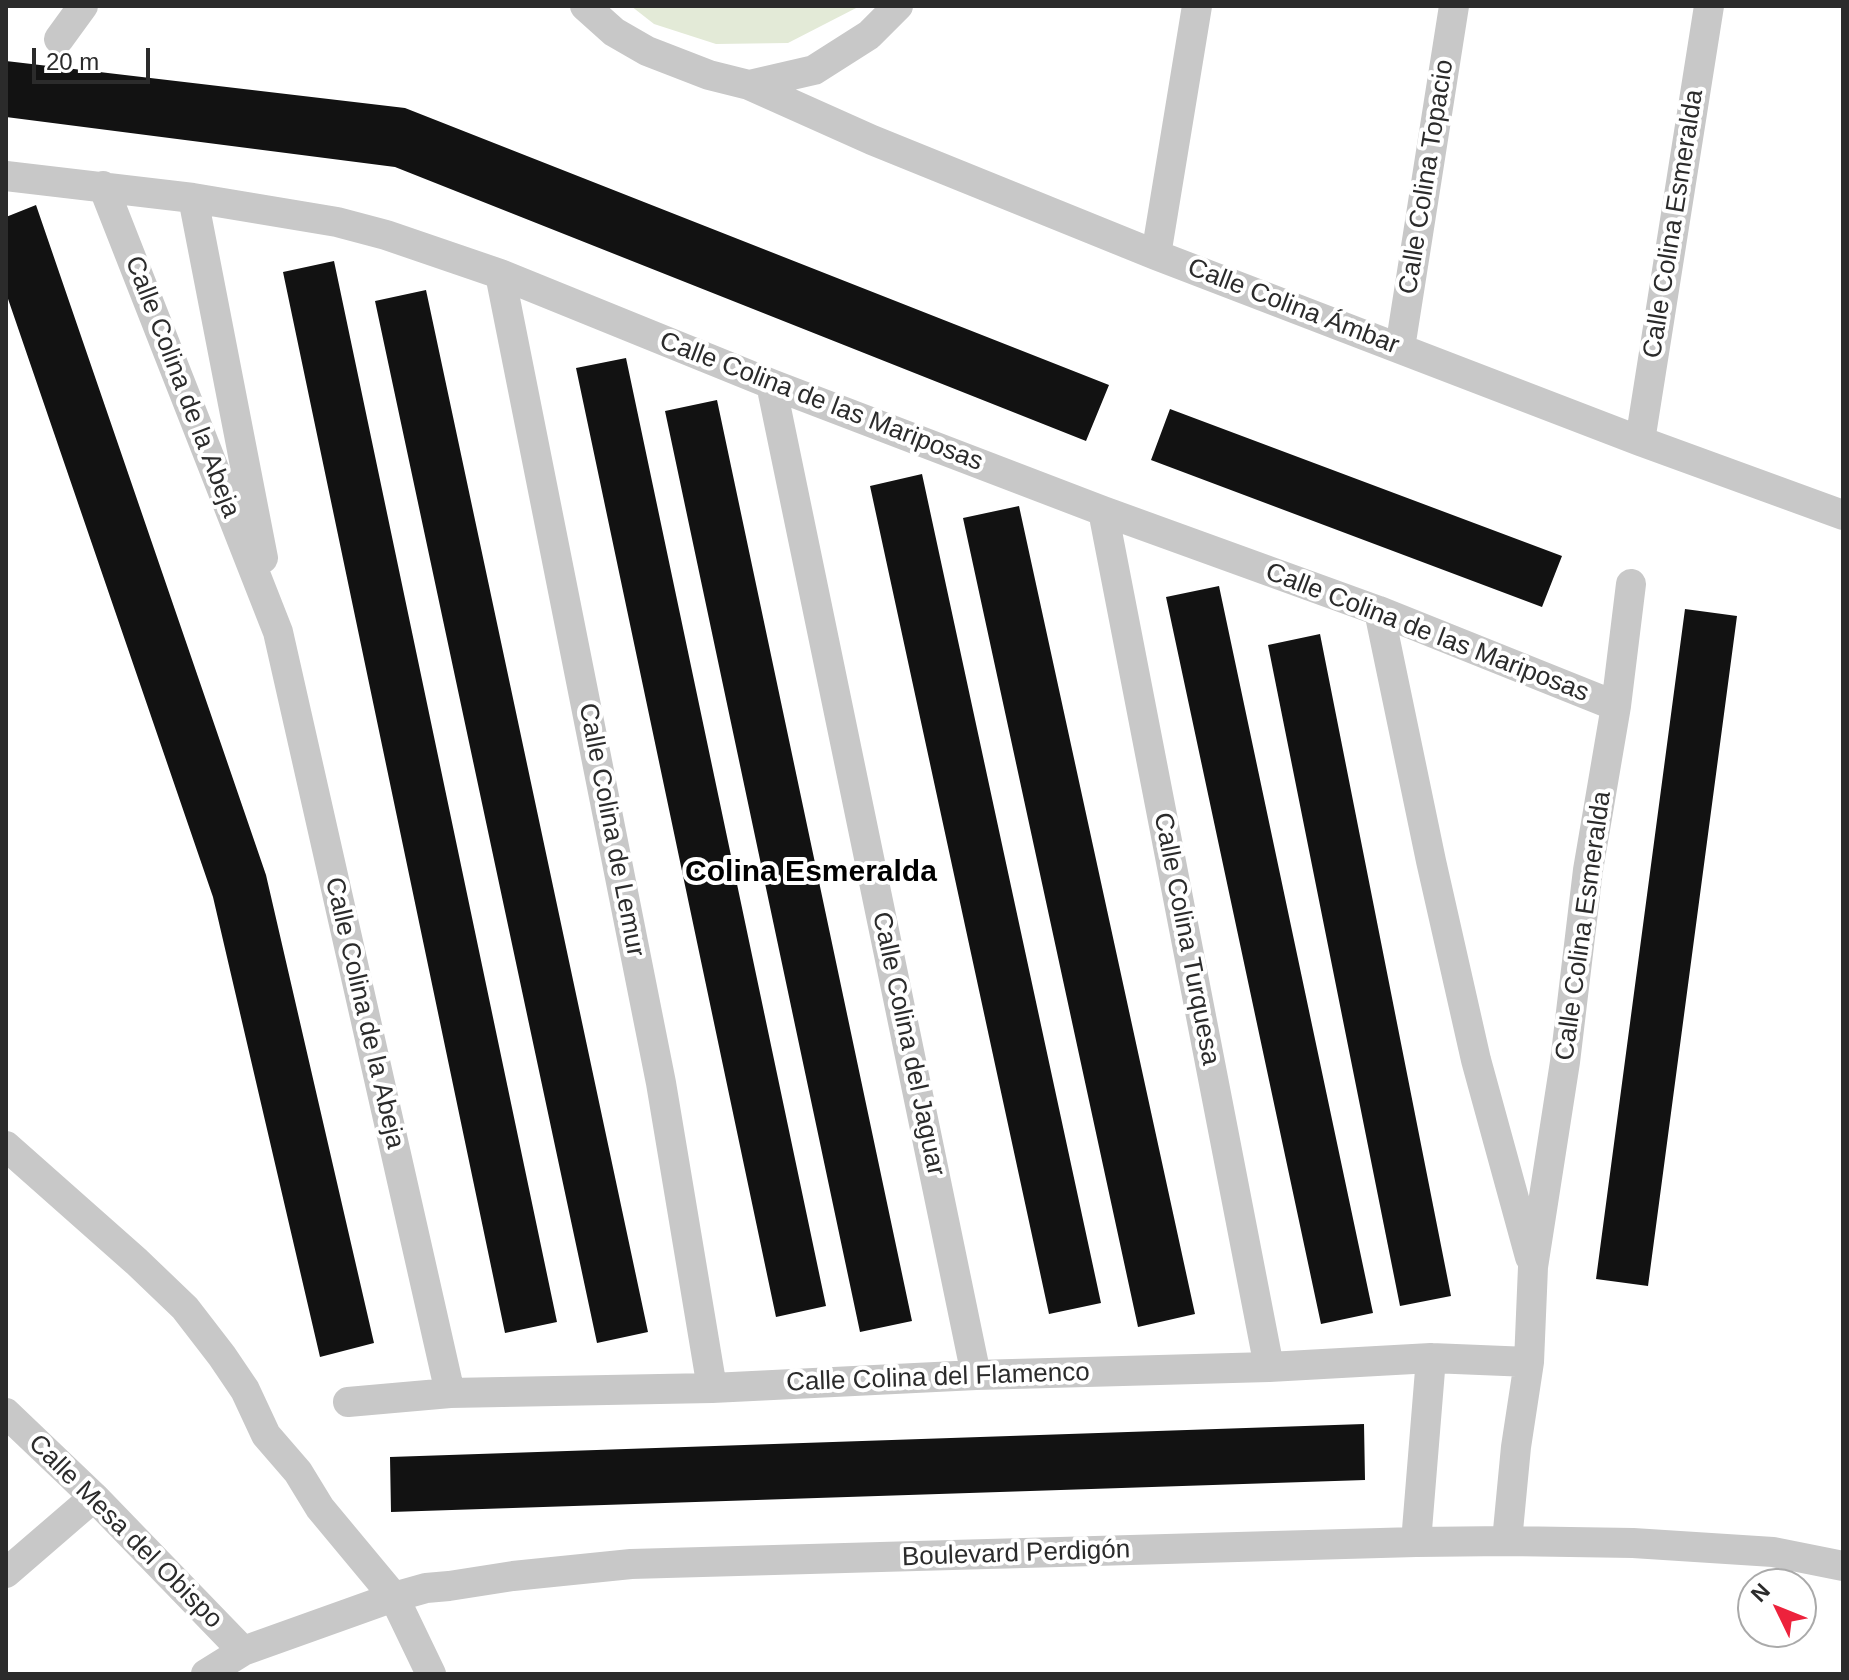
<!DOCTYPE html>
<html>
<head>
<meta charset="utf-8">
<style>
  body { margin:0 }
  #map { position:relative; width:1849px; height:1680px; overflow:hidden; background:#fff; font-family:Helvetica,sans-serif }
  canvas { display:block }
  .frame { position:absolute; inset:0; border:8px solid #2b2b2b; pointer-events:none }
  .north { position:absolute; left:1737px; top:1568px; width:80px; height:80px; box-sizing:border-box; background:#fff; border:2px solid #aaa; border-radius:50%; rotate:313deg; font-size:22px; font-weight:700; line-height:32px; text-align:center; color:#2b2b2b }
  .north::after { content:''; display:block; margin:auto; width:28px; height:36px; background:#ed223c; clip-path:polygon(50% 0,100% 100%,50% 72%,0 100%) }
  .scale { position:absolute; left:32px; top:48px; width:118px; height:36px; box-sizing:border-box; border:4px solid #2b2b2b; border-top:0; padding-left:10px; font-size:24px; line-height:28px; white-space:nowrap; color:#2b2b2b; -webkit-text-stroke:6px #fff; paint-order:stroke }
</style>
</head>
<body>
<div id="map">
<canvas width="1849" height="1680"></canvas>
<div class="frame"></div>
<div class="north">N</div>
<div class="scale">20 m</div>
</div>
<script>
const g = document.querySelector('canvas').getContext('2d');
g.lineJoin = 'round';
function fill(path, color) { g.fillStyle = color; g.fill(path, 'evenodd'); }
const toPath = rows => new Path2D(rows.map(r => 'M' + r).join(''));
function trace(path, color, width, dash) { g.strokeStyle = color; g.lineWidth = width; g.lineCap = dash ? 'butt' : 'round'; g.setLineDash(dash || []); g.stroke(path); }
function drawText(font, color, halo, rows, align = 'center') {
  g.font = font + ' Helvetica,sans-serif'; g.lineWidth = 8; g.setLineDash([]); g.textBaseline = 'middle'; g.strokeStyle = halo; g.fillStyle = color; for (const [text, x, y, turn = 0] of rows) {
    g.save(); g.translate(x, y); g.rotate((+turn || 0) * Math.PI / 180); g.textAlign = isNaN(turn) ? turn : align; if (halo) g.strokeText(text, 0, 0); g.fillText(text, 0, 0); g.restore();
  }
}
fill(toPath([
  [631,6,860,6,788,43,716,44,654,24]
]), '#e3ead7');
fill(toPath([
  [6,61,405,108,1109,385,1086,441,395,167,6,117],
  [36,205,266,875,374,1343,320,1357,213,897,6,293,6,217],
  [334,261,557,1322,505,1333,283,272],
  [426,290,648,1332,597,1343,375,301],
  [626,358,826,1306,776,1317,576,368],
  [717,400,912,1321,860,1332,665,411],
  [1170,409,1562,556,1542,607,1151,460],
  [922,474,1101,1303,1049,1314,870,486],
  [1019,506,1195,1314,1138,1327,963,518],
  [1219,586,1373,1313,1321,1324,1166,597],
  [1685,609,1737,616,1648,1286,1596,1279],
  [1320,634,1451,1296,1400,1306,1268,645],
  [1364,1424,1365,1480,391,1512,390,1457]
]), '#121212');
trace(toPath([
  [585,6,614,32,647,51,709,75,749,85,814,70,869,35,898,6],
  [59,39,83,6],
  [749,85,872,140,1156,255,1640,441,1843,515],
  [6,176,193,198,337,222,386,235,500,274,771,384,1103,511,1379,611,1616,706],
  [103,186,278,632,450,1393],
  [193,198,263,558],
  [1156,255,1197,6],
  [500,274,661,1083,712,1388],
  [1400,348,1454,6],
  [771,384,976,1375],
  [1640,441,1709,6],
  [1103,511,1269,1367],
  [1379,611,1431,861,1476,1060,1530,1257],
  [6,1146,137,1262,185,1308,222,1356,245,1390,266,1435,298,1472,320,1508,394,1597,431,1674],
  [348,1402,450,1393,712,1388,976,1375,1269,1367,1431,1358,1529,1362],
  [6,1413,94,1497,243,1651],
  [1507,1541,1516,1447,1529,1362,1533,1267,1565,1062,1588,870,1616,706,1631,584],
  [1416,1542,1431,1358],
  [6,1573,94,1497],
  [206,1674,243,1651,394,1597,426,1588,449,1586,513,1576,631,1564,1416,1542,1507,1541,1633,1543,1773,1552,1843,1566]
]), '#c8c8c8', 30);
drawText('26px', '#2b2b2b', '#fff', [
  ["Calle Colina Topacio",1427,177,-81],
  ["Calle Colina Esmeralda",1674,224,-81],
  ["Calle Colina Ámbar",1293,307,21],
  ["Calle Colina de la Abeja",182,387,69],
  ["Calle Colina de las Mariposas",821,402,21],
  ["Calle Colina de las Mariposas",1427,633,21],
  ["Calle Colina de Lemur",611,830,79],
  ["Calle Colina Esmeralda",1584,926,-82],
  ["Calle Colina Turquesa",1186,939,79],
  ["Calle Colina de la Abeja",364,1013,77],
  ["Calle Colina del Jaguar",908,1044,78],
  ["Calle Colina del Flamenco",938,1378,-2],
  ["Calle Mesa del Obispo",125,1532,45],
  ["Boulevard Perdigón",1016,1554,-2]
]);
drawText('bold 30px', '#000', '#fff', [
  ["Colina Esmeralda",811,873]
]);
</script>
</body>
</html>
